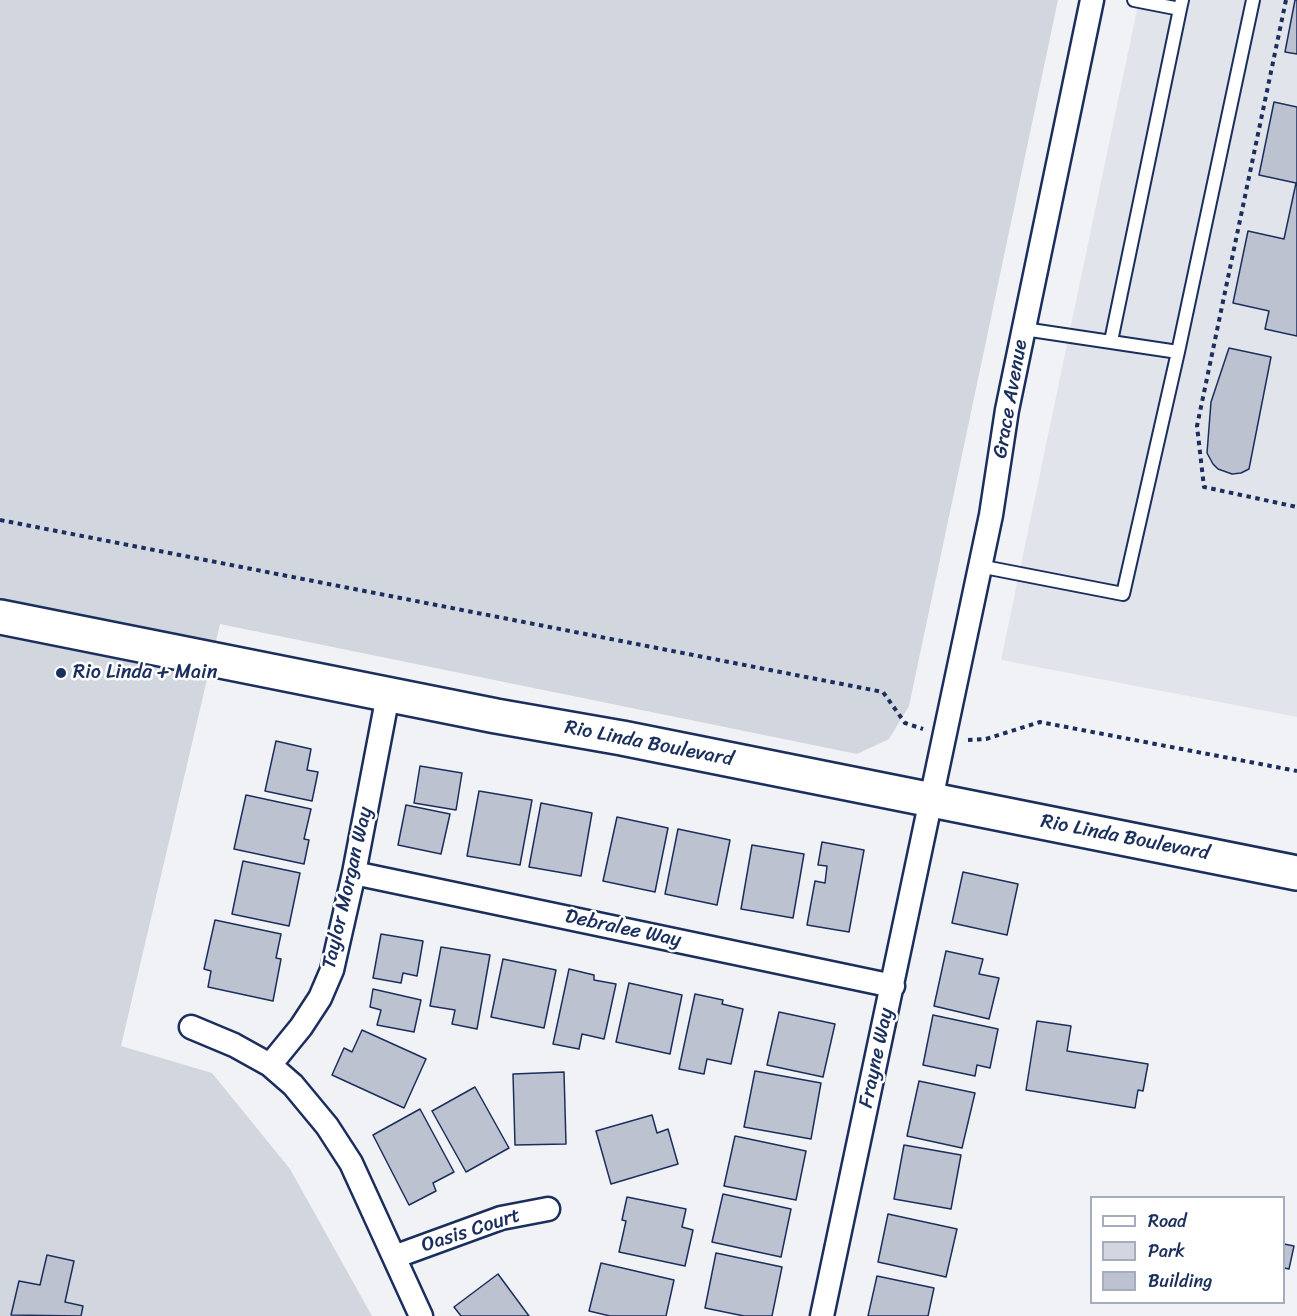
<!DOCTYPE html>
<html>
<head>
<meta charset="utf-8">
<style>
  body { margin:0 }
  #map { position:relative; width:1297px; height:1316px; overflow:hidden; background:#f1f2f5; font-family:Sriracha,sans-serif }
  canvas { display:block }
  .legend { position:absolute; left:1090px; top:1196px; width:195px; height:108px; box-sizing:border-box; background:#fff; border:2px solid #a4acbf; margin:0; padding:8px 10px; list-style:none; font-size:18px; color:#1b2f5e }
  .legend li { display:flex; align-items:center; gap:12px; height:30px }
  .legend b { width:30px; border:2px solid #a4acbf }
</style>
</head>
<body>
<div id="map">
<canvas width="1297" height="1316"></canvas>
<ul class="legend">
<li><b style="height:8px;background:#fff"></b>Road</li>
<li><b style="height:16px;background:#d2d6df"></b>Park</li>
<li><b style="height:16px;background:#bcc2d0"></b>Building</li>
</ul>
</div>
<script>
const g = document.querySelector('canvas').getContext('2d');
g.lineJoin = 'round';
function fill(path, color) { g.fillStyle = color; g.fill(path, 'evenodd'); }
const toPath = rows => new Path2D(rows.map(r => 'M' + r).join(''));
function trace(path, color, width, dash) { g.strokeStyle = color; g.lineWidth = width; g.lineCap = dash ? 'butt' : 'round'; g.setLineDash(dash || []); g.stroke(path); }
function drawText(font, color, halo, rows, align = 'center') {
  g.font = font + ' Sriracha,sans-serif'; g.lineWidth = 5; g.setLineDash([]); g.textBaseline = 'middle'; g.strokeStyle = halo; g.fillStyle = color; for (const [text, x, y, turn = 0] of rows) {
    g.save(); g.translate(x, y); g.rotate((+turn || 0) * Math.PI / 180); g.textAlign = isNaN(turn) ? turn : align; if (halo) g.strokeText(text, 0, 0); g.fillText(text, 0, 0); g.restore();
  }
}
fill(toPath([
  [1139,0,1297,0,1297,717,1001,660]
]), '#e1e4ea');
fill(toPath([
  [0,0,1058,0,909,706,889,739,857,754,220,624,121,1046,212,1073,290,1169,372,1316,0,1316]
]), '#d2d6df');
const building = toPath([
  [1295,0,1297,0,1297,54,1285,52,1295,0],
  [1274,102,1297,107,1297,336,1265,329,1269,311,1233,303,1248,231,1284,239,1296,183,1259,175,1274,102],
  [1229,348,1271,357,1249,469,1241,473,1232,474,1218,469,1213,464,1207,453,1211,402,1229,348],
  [276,741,311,749,307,770,318,772,312,801,265,791,276,741],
  [420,766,462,773,456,810,414,803,420,766],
  [479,791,532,800,520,865,467,856,479,791],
  [246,795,311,809,304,839,309,840,304,864,234,849,246,795],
  [541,803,592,813,581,876,529,867,541,803],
  [406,805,450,814,441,854,398,845,406,805],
  [617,817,668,828,655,892,603,881,617,817],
  [678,829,730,840,717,905,665,894,678,829],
  [822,842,864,850,849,932,807,925,815,881,825,883,827,866,818,865,822,842],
  [752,845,804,854,793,918,741,909,752,845],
  [243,861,300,873,289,926,232,914,243,861],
  [963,872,1018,884,1007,935,952,923,963,872],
  [215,920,281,934,276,958,281,959,273,1001,208,987,211,971,204,969,215,920],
  [381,934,423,941,417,976,403,973,401,983,373,978,381,934],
  [441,947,490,955,477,1029,452,1024,455,1010,430,1006,441,947],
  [946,951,983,959,979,974,999,978,989,1019,934,1006,946,951],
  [503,959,556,970,544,1028,491,1017,503,959],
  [569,969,594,975,594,980,616,984,604,1039,582,1034,579,1049,553,1044,569,969],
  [629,983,682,995,670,1054,616,1042,629,983],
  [373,989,421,1000,414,1032,377,1025,381,1010,370,1007,373,989],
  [695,994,723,1000,722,1004,743,1009,731,1064,707,1059,704,1074,679,1069,695,994],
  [779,1012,835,1024,823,1077,767,1065,779,1012],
  [933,1015,998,1029,990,1068,977,1065,975,1076,923,1065,933,1015],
  [1037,1021,1071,1026,1067,1051,1148,1064,1143,1091,1138,1090,1135,1108,1026,1090,1037,1021],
  [362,1030,426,1059,404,1108,332,1075,344,1048,352,1052,362,1030],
  [755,1071,821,1083,811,1139,744,1127,755,1071],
  [564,1072,566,1144,515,1145,513,1074,564,1072],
  [919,1081,975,1093,962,1148,907,1136,919,1081],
  [475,1087,509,1148,466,1172,432,1111,475,1087],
  [420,1109,454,1172,433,1183,436,1191,409,1205,373,1135,420,1109],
  [652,1115,657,1133,668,1129,678,1164,611,1184,596,1131,652,1115],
  [735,1136,806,1151,796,1200,724,1186,735,1136],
  [904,1145,961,1155,951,1209,894,1199,904,1145],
  [723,1194,791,1209,781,1257,712,1242,723,1194],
  [627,1197,686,1209,682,1227,693,1230,685,1266,619,1252,626,1221,622,1220,627,1197],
  [888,1214,957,1229,946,1277,878,1262,888,1214],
  [1284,1244,1294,1246,1289,1269,1284,1268,1284,1244],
  [716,1253,782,1267,772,1316,744,1316,705,1308,716,1253],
  [47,1255,74,1261,65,1302,83,1306,81,1316,11,1315,19,1281,40,1285,47,1255],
  [601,1263,674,1280,666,1316,610,1316,589,1311,601,1263],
  [498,1274,529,1316,461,1316,454,1307,498,1274],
  [877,1276,934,1288,928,1316,868,1316,877,1276]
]);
fill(building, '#bcc2d0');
trace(building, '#1b2f5e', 1.5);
const service = toPath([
  [1134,0,1180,9,1182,0],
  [1024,329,1178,352],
  [1111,341,1180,9],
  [979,566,1123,594,1178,352,1253,0]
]);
const minor = toPath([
  [354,873,893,986],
  [191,1027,234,1045,270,1065,293,1085,327,1126,351,1163,421,1316],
  [270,1065,301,1027,320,998,332,970,354,873,388,695],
  [394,1257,501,1218,548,1209],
  [822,1316,991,515,1007,410,1092,0]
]);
const secondary = toPath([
  [0,617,496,716,622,738,1297,873]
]);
trace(service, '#1b2f5e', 16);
trace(minor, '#1b2f5e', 27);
trace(secondary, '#1b2f5e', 38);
trace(toPath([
  [1286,0,1197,426,1204,487,1297,507],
  [0,520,883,692,905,723,923,729],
  [968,740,986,739,1040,722,1297,771]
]), '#1b2f5e', 4, [4.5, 4.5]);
trace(service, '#fff', 12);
trace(minor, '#fff', 22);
trace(secondary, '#fff', 33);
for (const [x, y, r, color] of [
  [61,673,6,"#1b2f5e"]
]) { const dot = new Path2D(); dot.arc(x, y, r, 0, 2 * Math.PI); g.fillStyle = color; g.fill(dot); trace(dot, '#fff', 2); }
drawText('20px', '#1b2f5e', '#fff', [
  ["Grace Avenue",1011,399,-80],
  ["Rio Linda Boulevard",649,744,11],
  ["Rio Linda Boulevard",1125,838,11],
  ["Taylor Morgan Way",348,888,-77],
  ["Debralee Way",623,929,12],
  ["Frayne Way",877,1058,-78],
  ["Oasis Court",471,1231,-18]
]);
drawText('20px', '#1b2f5e', '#fff', [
  ["Rio Linda + Main",73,673]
], 'left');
</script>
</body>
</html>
